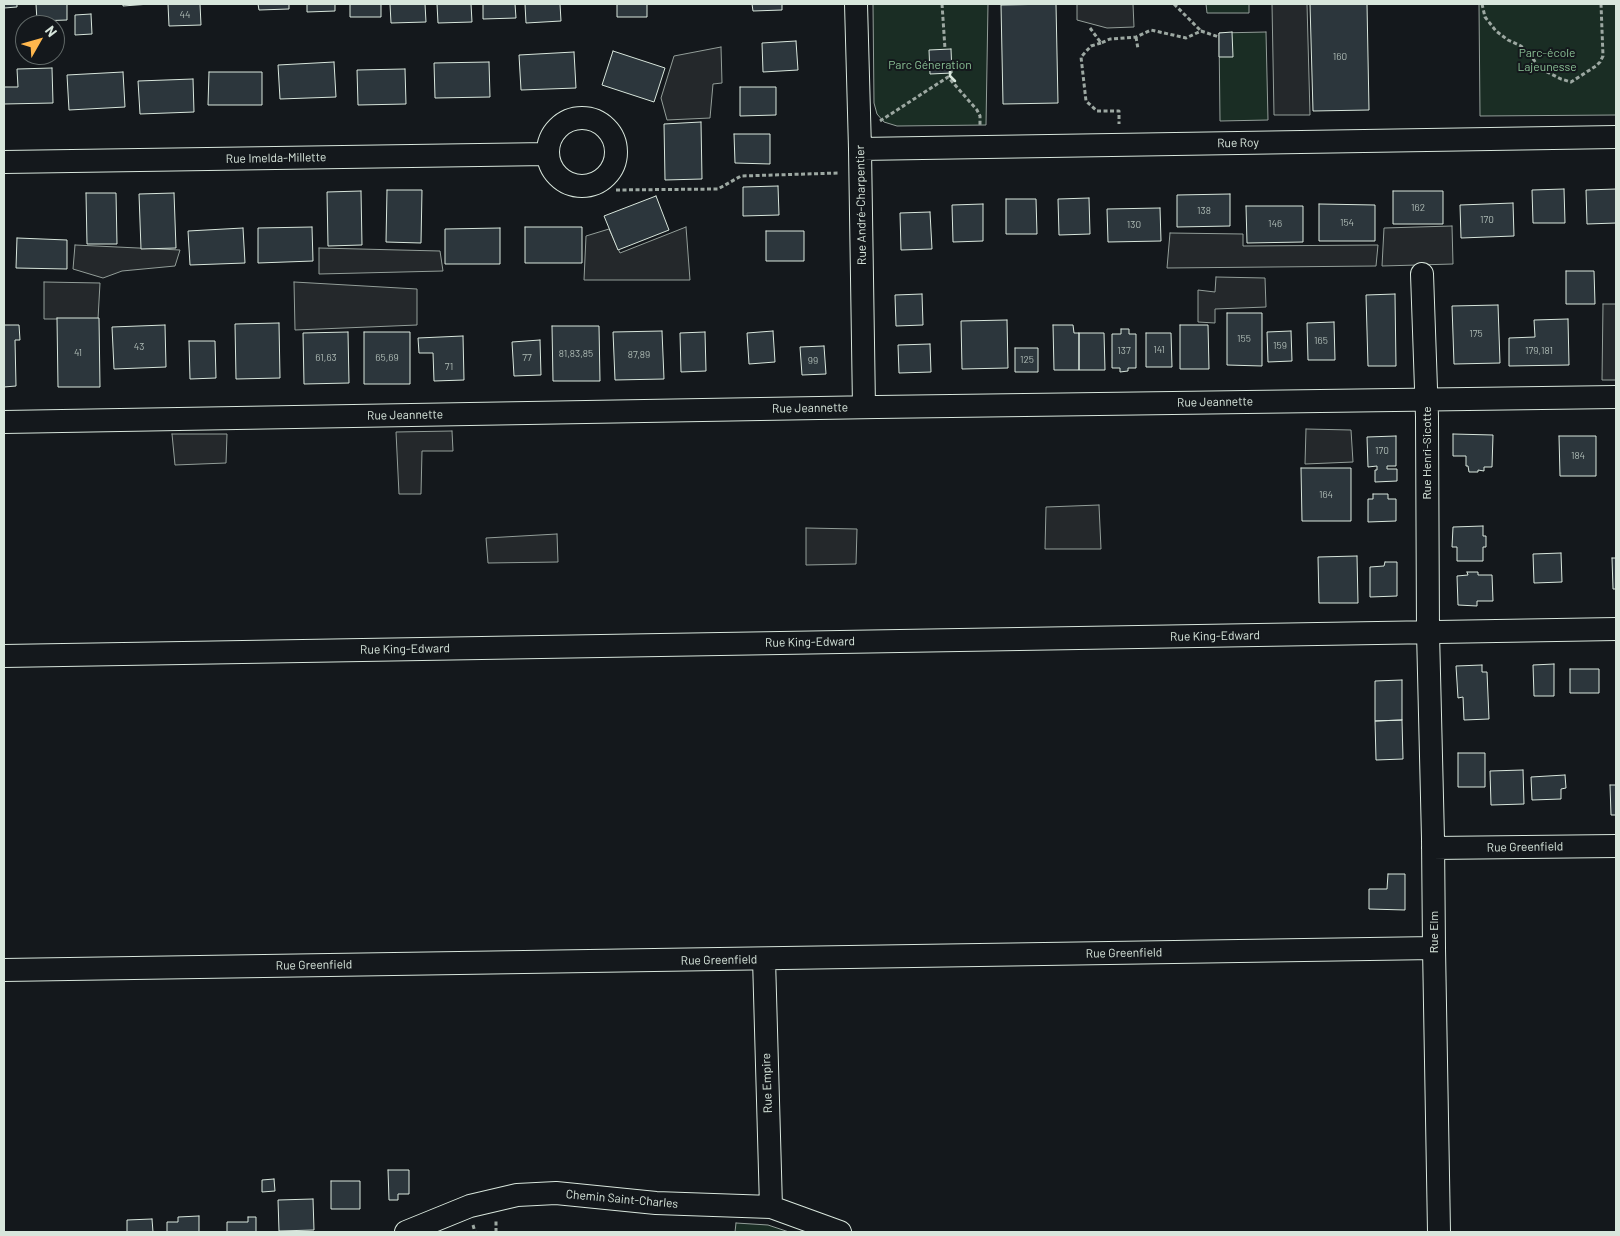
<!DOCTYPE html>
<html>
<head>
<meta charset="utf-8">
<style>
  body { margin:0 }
  #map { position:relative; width:1620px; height:1236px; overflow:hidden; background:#14181c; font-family:Barlow,sans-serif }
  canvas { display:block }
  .frame { position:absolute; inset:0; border:5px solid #d8e6dc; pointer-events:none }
  .north { position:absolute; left:15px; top:15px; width:50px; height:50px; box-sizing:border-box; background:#14181c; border:1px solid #626a69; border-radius:50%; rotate:52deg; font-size:14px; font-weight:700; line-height:20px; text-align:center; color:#d8e6dc }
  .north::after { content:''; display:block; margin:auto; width:18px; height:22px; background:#ffb74d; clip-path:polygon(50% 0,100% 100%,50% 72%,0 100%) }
</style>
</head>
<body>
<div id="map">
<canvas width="1620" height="1236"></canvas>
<div class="frame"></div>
<div class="north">N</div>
</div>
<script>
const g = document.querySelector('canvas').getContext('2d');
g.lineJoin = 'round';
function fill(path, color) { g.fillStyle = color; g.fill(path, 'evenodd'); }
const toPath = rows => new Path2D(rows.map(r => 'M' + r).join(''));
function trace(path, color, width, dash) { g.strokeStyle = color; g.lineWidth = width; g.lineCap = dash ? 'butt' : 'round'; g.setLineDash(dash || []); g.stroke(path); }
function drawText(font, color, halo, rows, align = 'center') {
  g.font = font + ' Barlow,sans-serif'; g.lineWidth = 4; g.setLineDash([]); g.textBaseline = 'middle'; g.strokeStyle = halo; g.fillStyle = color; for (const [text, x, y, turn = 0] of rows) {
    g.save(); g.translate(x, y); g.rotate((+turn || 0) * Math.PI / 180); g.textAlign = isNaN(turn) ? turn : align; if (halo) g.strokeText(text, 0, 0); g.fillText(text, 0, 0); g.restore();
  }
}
const green = toPath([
  [873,4,988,4,986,125,897,126,884,122,877,114,874,103,873,4],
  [1206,4,1249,4,1249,13,1207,13,1206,4],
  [1479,4,1616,4,1616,115,1480,116,1479,4],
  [1266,32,1268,120,1220,121,1219,33,1266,32],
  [736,1223,768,1225,789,1232,735,1232,736,1223]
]);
fill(green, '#1a2d24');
trace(green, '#939e99', 1);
const parking = toPath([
  [1077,4,1133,4,1134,27,1107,28,1077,20,1077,4],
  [1272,4,1307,4,1310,115,1274,115,1272,4],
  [721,47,722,83,713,84,710,118,667,120,661,98,674,56,721,47],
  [1452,226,1453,264,1382,266,1384,228,1452,226],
  [686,227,690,280,584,280,586,236,609,229,620,253,686,227],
  [1170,233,1243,234,1243,246,1378,245,1376,266,1167,268,1170,233],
  [75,245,180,250,175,266,122,271,103,278,73,269,75,245],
  [319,248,440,251,443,271,319,274,319,248],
  [1216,277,1265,278,1266,307,1215,309,1215,323,1198,322,1198,290,1215,292,1216,277],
  [44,282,100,283,98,319,44,319,44,282],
  [294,282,417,289,417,325,295,330,294,282],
  [1603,304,1616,304,1616,380,1602,380,1603,304],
  [1306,429,1351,430,1353,462,1305,464,1306,429],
  [452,431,453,451,422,451,421,494,399,494,396,432,452,431],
  [172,434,227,434,226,463,175,465,172,434],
  [1099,505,1101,549,1045,549,1046,507,1099,505],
  [806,528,857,529,856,564,806,565,806,528],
  [557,534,558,562,488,563,486,538,557,534]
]);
fill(parking, '#24282b');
trace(parking, '#939e99', 1);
const building = toPath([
  [4,4,17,4,17,7,4,8,4,4],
  [36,4,67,4,67,20,37,21,36,4],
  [123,4,150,4,123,6,123,4],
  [168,4,200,4,201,25,169,26,168,4],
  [258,4,289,4,289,9,259,10,258,4],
  [307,4,335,4,335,11,307,12,307,4],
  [350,4,381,4,381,17,350,17,350,4],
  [390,4,425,4,426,22,391,23,390,4],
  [437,4,471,4,472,22,438,23,437,4],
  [483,4,515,4,516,18,483,19,483,4],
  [525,4,560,4,561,21,526,23,525,4],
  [617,4,647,4,647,17,617,17,617,4],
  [752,4,782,4,782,10,753,11,752,4],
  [1056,4,1058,103,1003,104,1001,5,1056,4],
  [1310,4,1367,4,1369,110,1313,111,1310,4],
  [91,14,92,34,75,35,75,15,91,14],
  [1232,32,1233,57,1219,57,1219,33,1232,32],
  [796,41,798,70,763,72,762,43,796,41],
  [951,49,952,73,930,74,929,50,951,49],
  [613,51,665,68,654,102,602,85,613,51],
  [574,52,576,88,521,90,519,55,574,52],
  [334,62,336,97,280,99,278,65,334,62],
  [489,62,490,97,435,98,434,63,489,62],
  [52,68,53,103,4,104,4,87,18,87,17,69,52,68],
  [405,69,406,104,358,105,357,70,405,69],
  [123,72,125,107,69,110,67,75,123,72],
  [209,72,262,72,262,105,208,105,209,72],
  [193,79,194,112,140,114,138,81,193,79],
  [740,87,776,87,776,115,740,116,740,87],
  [701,122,702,179,665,180,664,124,701,122],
  [734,134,770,134,770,164,735,163,734,134],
  [778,186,779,215,743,216,743,187,778,186],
  [1564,189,1565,223,1533,223,1532,190,1564,189],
  [1616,189,1616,223,1587,224,1586,190,1616,189],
  [387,190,422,190,421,243,386,242,387,190],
  [361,191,362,245,328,246,327,192,361,191],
  [1393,191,1443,191,1443,224,1393,224,1393,191],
  [86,193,116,193,117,244,87,244,86,193],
  [174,193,176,248,141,249,139,194,174,193],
  [1230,194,1230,226,1177,227,1177,195,1230,194],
  [656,196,669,230,618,250,604,216,656,196],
  [1089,198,1090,234,1059,235,1058,199,1089,198],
  [1006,199,1036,199,1037,234,1006,234,1006,199],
  [1513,203,1514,236,1461,238,1460,205,1513,203],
  [983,204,983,241,953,242,952,205,983,204],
  [1319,204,1375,205,1375,241,1319,241,1319,204],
  [1246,206,1303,206,1303,242,1247,243,1246,206],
  [1160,208,1161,241,1108,242,1107,209,1160,208],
  [930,212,932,249,901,250,900,213,930,212],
  [312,227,313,261,258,263,258,228,312,227],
  [525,227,582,227,582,263,525,263,525,227],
  [243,228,245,263,190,265,188,231,243,228],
  [500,228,500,264,445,264,445,229,500,228],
  [766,231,804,231,804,261,766,261,766,231],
  [17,238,67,240,67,269,16,268,17,238],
  [1566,271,1594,271,1595,304,1566,304,1566,271],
  [922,294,923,325,896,326,895,295,922,294],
  [1395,294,1396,366,1368,366,1366,295,1395,294],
  [1498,305,1500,363,1454,364,1452,306,1498,305],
  [1227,313,1262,313,1262,366,1227,365,1227,313],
  [57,318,99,318,100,387,58,387,57,318],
  [1568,319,1569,365,1509,366,1509,338,1535,337,1534,320,1568,319],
  [1007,320,1008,368,962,369,961,321,1007,320],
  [1334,322,1335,360,1308,360,1307,323,1334,322],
  [279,323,280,378,236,379,235,324,279,323],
  [4,325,19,325,20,340,15,340,16,386,4,387,4,325],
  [165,325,166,367,114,369,112,327,165,325],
  [1053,325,1073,325,1074,333,1079,333,1079,370,1054,370,1053,325],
  [1180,325,1208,325,1209,369,1180,369,1180,325],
  [552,326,599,326,600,381,553,381,552,326],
  [1121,329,1129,329,1129,334,1136,334,1136,368,1128,368,1128,371,1120,372,1120,368,1112,368,1112,334,1121,334,1121,329],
  [662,331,664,379,615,380,613,332,662,331],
  [773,331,775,362,749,364,747,333,773,331],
  [1291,331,1292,361,1268,362,1267,332,1291,331],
  [348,332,349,383,304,384,303,333,348,332],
  [364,332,410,332,410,384,364,384,364,332],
  [705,332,706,371,681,372,680,333,705,332],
  [1079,333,1104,333,1105,370,1079,370,1079,333],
  [1146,333,1171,333,1172,367,1146,367,1146,333],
  [463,336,464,380,434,381,433,353,419,353,418,338,463,336],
  [540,340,541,375,514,376,512,342,540,340],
  [189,341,215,341,216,378,190,379,189,341],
  [930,344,931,372,899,373,898,345,930,344],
  [824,346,826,374,802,375,800,347,824,346],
  [1015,348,1038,348,1038,372,1015,372,1015,348],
  [1453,434,1493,435,1492,467,1484,467,1484,471,1478,470,1478,472,1469,472,1468,466,1466,466,1466,456,1453,456,1453,434],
  [1396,436,1396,466,1387,466,1387,469,1397,469,1397,481,1375,482,1375,470,1377,470,1377,466,1368,467,1367,437,1396,436],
  [1559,436,1596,436,1596,476,1560,476,1559,436],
  [1301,468,1351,468,1351,521,1302,521,1301,468],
  [1373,494,1388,494,1388,499,1396,499,1396,521,1368,522,1368,499,1373,499,1373,494],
  [1483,526,1483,536,1486,536,1486,547,1483,547,1483,561,1457,561,1457,547,1452,547,1453,527,1483,526],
  [1561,553,1562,582,1534,583,1533,554,1561,553],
  [1357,556,1358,603,1319,603,1318,557,1357,556],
  [1612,558,1616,558,1616,589,1613,589,1612,558],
  [1385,562,1397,562,1397,596,1370,597,1370,567,1384,566,1385,562],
  [1467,572,1478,572,1478,575,1492,575,1493,601,1477,601,1477,606,1458,605,1457,576,1468,575,1467,572],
  [1554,664,1554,696,1534,696,1533,665,1554,664],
  [1482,665,1482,672,1487,672,1489,719,1464,720,1463,697,1458,698,1456,666,1482,665],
  [1570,669,1599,669,1599,693,1570,693,1570,669],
  [1402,680,1402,720,1375,721,1375,681,1402,680],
  [1402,720,1403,759,1376,760,1375,721,1402,720],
  [1458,753,1485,753,1485,787,1458,787,1458,753],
  [1523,770,1524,804,1491,805,1490,771,1523,770],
  [1565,775,1566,788,1561,789,1561,799,1532,800,1531,777,1565,775],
  [1610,785,1616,785,1616,815,1611,815,1610,785],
  [1388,874,1405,874,1405,910,1369,909,1369,889,1387,889,1388,874],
  [388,1170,409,1170,409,1194,398,1194,398,1200,389,1200,388,1170],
  [274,1179,275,1191,262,1192,262,1180,274,1179],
  [331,1181,360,1181,360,1209,331,1209,331,1181],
  [313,1199,314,1230,279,1231,278,1200,313,1199],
  [199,1216,199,1232,167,1232,167,1222,178,1222,178,1217,199,1216],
  [248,1217,256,1217,256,1232,227,1232,227,1222,248,1222,248,1217],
  [152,1219,153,1232,127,1232,127,1220,152,1219]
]);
fill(building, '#2c363c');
trace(building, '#d8e6dc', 1);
const minor = toPath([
  [856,4,860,149,864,407],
  '548 152a34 34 0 1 1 68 0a34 34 0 1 1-68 0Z',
  [860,149,1616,137],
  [4,162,547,154],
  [1422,274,1427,417,1428,632,1433,839,1434,948,1439,1232],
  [4,422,877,407,1616,397],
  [4,656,1616,629],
  [1433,848,1616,846],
  [764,959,771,1207],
  [4,970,1434,948],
  [406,1232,470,1206,517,1195,556,1193,656,1203,771,1207,840,1232]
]);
trace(minor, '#d8e6dc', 24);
trace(toPath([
  [942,4,945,49],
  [1174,4,1201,31],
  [1482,4,1485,17,1496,31,1508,40,1521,46,1530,54,1539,68,1561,79,1571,82,1596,66,1600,62,1603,56,1601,4],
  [1090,28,1101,43,1110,39,1136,37,1151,30,1186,38,1201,31,1219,37],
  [1136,37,1138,49],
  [1101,43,1091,46,1081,57,1086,101,1097,111,1119,111,1119,124],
  [880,121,948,77,977,110,980,116,980,126],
  [616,190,718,189,741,176,839,173],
  [473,1225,475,1232],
  [496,1232,496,1221]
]), '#9da8a2', 3, [4, 2.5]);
trace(minor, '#14181c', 22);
trace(toPath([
  [950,70,950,76,955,81]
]), '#d8e6dc', 2.5);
drawText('10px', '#adbab4', null, [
  ["44",185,15],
  ["160",1340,57],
  ["162",1418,208],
  ["138",1204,211],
  ["170",1487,220],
  ["154",1347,223],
  ["146",1275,224],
  ["130",1134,225],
  ["175",1476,334],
  ["155",1244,339],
  ["165",1321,341],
  ["159",1280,346],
  ["43",139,347],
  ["141",1159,350],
  ["137",1124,351],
  ["179,181",1539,351],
  ["41",78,353],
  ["81,83,85",576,354],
  ["87,89",639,355],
  ["61,63",326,358],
  ["65,69",387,358],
  ["77",527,358],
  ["125",1027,360],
  ["99",813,361],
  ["71",449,367],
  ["170",1382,451],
  ["184",1578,456],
  ["164",1326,495]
]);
drawText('12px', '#8ac095', '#14181c', [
  ["Parc-école",1547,53],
  ["Lajeunesse",1547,67],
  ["Parc Géneration",930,65]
]);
drawText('12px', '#d8e6dc', '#14181c', [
  ["Rue Roy",1238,143,-1],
  ["Rue Imelda-Millette",276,158,-1],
  ["Rue André-Charpentier",861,205,-91],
  ["Rue Jeannette",1215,402,-1],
  ["Rue Jeannette",810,408,-1],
  ["Rue Jeannette",405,415,-1],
  ["Rue Henri-Sicotte",1427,453,-90],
  ["Rue King-Edward",1215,636,-1],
  ["Rue King-Edward",810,642,-1],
  ["Rue King-Edward",405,649,-1],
  ["Rue Greenfield",1525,847,-1],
  ["Rue Elm",1434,932,-90],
  ["Rue Greenfield",1124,953,-1],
  ["Rue Greenfield",719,960,-1],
  ["Rue Greenfield",314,965,-1],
  ["Rue Empire",767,1083,-92],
  ["Chemin Saint-Charles",622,1199,5]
]);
</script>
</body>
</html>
